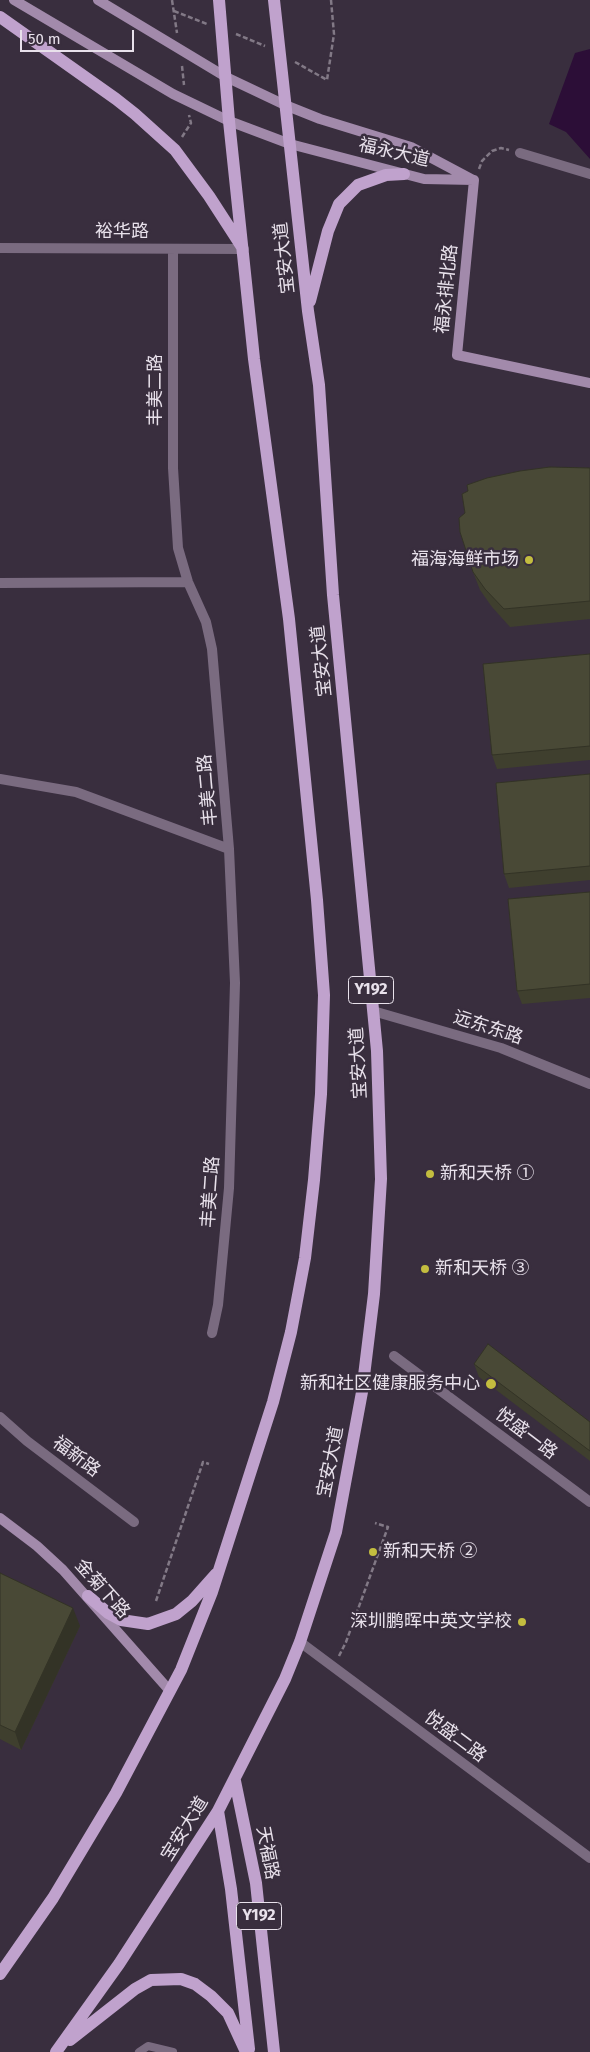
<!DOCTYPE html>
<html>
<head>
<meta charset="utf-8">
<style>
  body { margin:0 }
  #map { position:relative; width:590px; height:2052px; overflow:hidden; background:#392e3e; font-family:"Fira Sans",sans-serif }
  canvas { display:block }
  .scale { position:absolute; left:20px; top:30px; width:114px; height:22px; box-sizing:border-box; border:2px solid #e8e1eb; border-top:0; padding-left:6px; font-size:15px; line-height:18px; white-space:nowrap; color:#e8e1eb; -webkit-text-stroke:4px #392e3e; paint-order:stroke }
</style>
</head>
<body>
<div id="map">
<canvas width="590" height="2052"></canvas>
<div class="scale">50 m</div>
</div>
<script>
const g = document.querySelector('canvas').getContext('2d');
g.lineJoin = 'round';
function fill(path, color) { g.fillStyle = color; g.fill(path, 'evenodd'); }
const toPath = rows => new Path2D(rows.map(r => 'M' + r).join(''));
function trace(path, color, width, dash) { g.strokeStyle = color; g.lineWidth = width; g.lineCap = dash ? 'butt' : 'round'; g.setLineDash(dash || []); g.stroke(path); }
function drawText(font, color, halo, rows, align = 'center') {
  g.font = font + ' "Fira Sans","Noto Sans SC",sans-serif'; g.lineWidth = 5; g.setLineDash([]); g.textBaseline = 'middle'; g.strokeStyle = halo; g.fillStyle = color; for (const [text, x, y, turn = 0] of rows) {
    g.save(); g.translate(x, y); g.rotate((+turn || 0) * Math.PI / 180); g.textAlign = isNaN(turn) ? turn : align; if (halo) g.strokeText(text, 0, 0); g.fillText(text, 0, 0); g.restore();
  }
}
fill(toPath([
  [590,49,590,159,566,132,549,124,575,53]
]), '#2c0e37');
trace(toPath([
  [172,0,177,33],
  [174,11,207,24],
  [236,34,265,46],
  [295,62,327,80,334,34,331,0],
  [182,66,184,85],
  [182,137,191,123,189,115],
  [479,169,482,161,492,151,501,148,509,150],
  [156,1601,203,1462,209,1464],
  [339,1656,346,1642,388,1527,375,1523]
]), '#827986', 2.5, [5, 2.5]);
trace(toPath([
  [139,2052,148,2046,173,2052]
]), '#7a6b80', 8);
trace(toPath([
  [520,153,590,174],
  [0,248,244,249],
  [173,249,173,468,178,548,188,582,206,622,212,649,229,849,235,983,229,1188,218,1305,212,1333],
  [0,583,188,582],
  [0,779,76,792,229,849],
  [373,1011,501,1048,590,1084],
  [394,1356,590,1502],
  [0,1417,27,1441,134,1522],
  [300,1642,590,1858]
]), '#7a6b80', 10);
trace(toPath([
  [14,0,173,94,229,121,290,144,424,179,474,180],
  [98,0,226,77,285,105,320,119,411,147,473,180],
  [474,180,457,355,590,383],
  [0,1518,37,1546,63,1570,170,1691]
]), '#a28aab', 10);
trace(toPath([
  [0,17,116,99,135,114,175,150,209,196,242,247],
  [310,301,328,231,339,204,358,185,386,175,404,174],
  [88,1596,108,1613,121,1620,148,1624,176,1614,192,1601,216,1574],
  [235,1781,256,1883,274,2052],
  [218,1811,231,1889,249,2049],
  [0,1974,53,1898,116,1793,181,1670,212,1592,273,1402,291,1332,305,1258,314,1180,321,1094,324,995,317,900,289,619,254,359,229,121,219,0],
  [70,2040,135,1989,151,1980,181,1979,195,1984,211,1996,228,2013,246,2052],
  [56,2052,119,1964,218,1811,285,1679,300,1642,336,1532,362,1392,374,1294,381,1179,377,1051,333,595,319,385,308,311,274,0]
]), '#c0a2cd', 12);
fill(toPath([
  [590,468,590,619,510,627,492,607,480,590,473,572],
  [590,654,590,760,497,769,492,755],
  [590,774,590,880,509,888,504,874],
  [590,892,590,998,522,1004,517,991],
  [474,1364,590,1422,590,1461,479,1377],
  [0,1573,80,1626,21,1750,0,1739]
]), '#3f3f2e');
fill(toPath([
  [73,1608,80,1626,21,1750,15,1732]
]), '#333326');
const building = toPath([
  [550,467,590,468,590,601,504,609,485,589,473,572,460,532,459,518,465,513,462,494,468,491,467,485,487,478,520,471,550,467],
  [590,654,590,746,492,755,483,664,590,654],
  [590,774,590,866,504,874,496,783,590,774],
  [590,892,590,984,517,991,508,899,590,892],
  [488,1344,590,1422,590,1451,474,1364,488,1344],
  [0,1573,73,1608,15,1732,0,1725,0,1573]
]);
fill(building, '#494936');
trace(building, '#333326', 1);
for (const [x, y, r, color] of [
  [529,560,5,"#c3bd3f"],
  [430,1174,5,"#c3bd3f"],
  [425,1269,5,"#c3bd3f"],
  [491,1384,6,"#c3bd3f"],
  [373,1552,5,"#c3bd3f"],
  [522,1622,5,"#c3bd3f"]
]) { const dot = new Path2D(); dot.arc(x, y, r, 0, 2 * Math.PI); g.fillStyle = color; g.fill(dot); trace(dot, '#392e3e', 2); }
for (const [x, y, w] of [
  [371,990,45],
  [259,1916,45]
]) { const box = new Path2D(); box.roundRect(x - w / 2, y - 13.5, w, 27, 4); g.fillStyle = '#392e3e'; g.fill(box); trace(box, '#e8e1eb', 1); }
drawText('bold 16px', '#e8e1eb', null, [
  ["Y192",371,990],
  ["Y192",259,1916]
]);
drawText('18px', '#e8e1eb', '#392e3e', [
  ["福永大道",394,153,13],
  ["裕华路",122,232],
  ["宝安大道",285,258,-96],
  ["福永排北路",447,289,-84],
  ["丰美二路",156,390,-90],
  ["宝安大道",322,661,-96],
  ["丰美二路",208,790,-95],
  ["远东东路",488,1028,18],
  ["宝安大道",359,1063,-93],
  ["丰美二路",211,1192,-86],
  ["悦盛一路",526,1434,37],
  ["福新路",76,1457,37],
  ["宝安大道",331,1462,-79],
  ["金菊下路",102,1589,48],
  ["悦盛二路",455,1737,37],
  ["宝安大道",185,1829,-58],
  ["天福路",267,1853,79]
]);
drawText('18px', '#e8e1eb', '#392e3e', [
  ["福海海鲜市场",519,560],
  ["新和天桥 ①",440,1174,"left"],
  ["新和天桥 ③",435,1269,"left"],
  ["新和社区健康服务中心",480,1384],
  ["新和天桥 ②",383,1552,"left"],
  ["深圳鹏晖中英文学校",512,1622]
], 'right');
</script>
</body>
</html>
